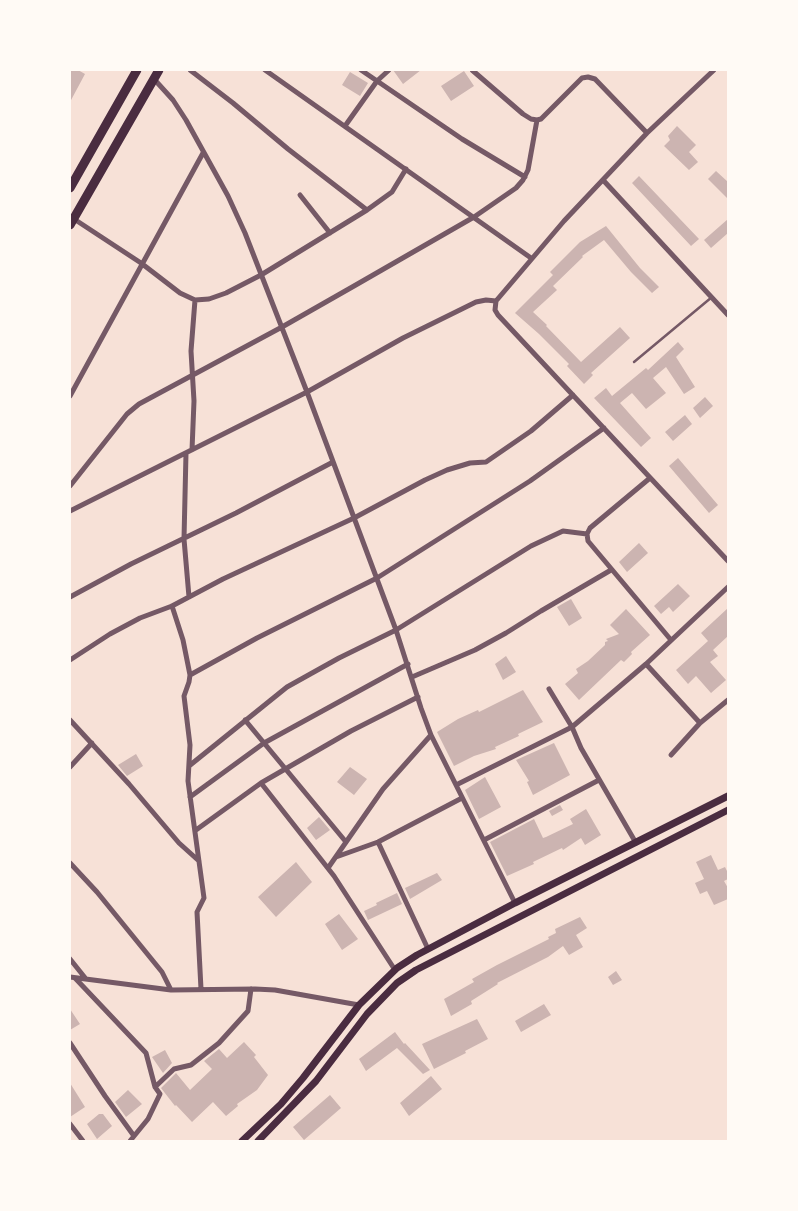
<!DOCTYPE html>
<html>
<head>
<meta charset="utf-8">
<style>
  body { margin:0 }
  #map { position:relative; width:798px; height:1211px; overflow:hidden; background:#f7e1d7; font-family:Rubik,sans-serif }
  canvas { display:block }
  .frame { position:absolute; inset:0; border:71px solid #fffaf5; pointer-events:none }
</style>
</head>
<body>
<div id="map">
<canvas width="798" height="1211"></canvas>
<div class="frame"></div>
</div>
<script>
const g = document.querySelector('canvas').getContext('2d');
g.lineJoin = 'round';
function fill(path, color) { g.fillStyle = color; g.fill(path, 'evenodd'); }
const toPath = rows => new Path2D(rows.map(r => 'M' + r).join(''));
function trace(path, color, width, dash) { g.strokeStyle = color; g.lineWidth = width; g.lineCap = dash ? 'butt' : 'round'; g.setLineDash(dash || []); g.stroke(path); }
fill(toPath([
  [70,70,78,70,85,74,70,102],
  [393,70,421,70,403,84],
  [464,71,474,86,451,101,441,86],
  [350,72,368,83,360,96,342,85],
  [677,126,696,145,689,152,698,162,689,170,664,146,670,140,668,136],
  [716,171,728,182,728,199,708,179],
  [639,176,699,239,691,246,632,183],
  [728,219,728,233,711,248,704,240],
  [606,226,640,268,659,287,652,293,631,272,604,240,582,256,583,257,553,286,557,290,533,312,547,325,546,326,581,362,620,327,630,338,591,373,593,375,584,384,567,366,569,364,539,334,515,313,553,275,550,272,580,242],
  [678,342,684,349,676,357,695,387,684,394,666,367,653,378,666,393,646,409,632,393,620,403,651,438,641,447,594,398,606,388,612,396,646,368,648,370],
  [705,397,713,406,700,418,693,408],
  [685,415,692,424,673,441,665,432],
  [678,458,718,505,709,513,669,466],
  [639,543,648,553,627,572,619,562],
  [678,584,690,596,673,612,669,607,661,614,654,606],
  [571,599,582,618,569,626,557,607],
  [728,608,728,636,713,650,718,656,710,662,726,680,711,693,696,676,688,684,676,670,708,641,701,633],
  [626,609,650,635,631,652,632,654,624,662,621,660,579,700,565,684,578,673,576,669,588,661,605,645,605,642,608,641,606,639,619,634,610,625],
  [506,656,516,672,503,680,495,664],
  [523,690,543,722,518,734,519,736,495,747,496,749,474,756,454,766,437,732,458,719,478,710,479,712],
  [554,743,570,775,533,795,527,782,529,781,516,760],
  [136,754,143,766,127,776,118,765],
  [350,767,367,779,354,795,337,782],
  [485,777,501,807,479,819,465,790],
  [560,805,563,810,552,816,549,811],
  [586,809,601,835,585,845,581,838,563,850,562,848,533,862,534,864,507,876,490,842,534,819,543,838,546,837,573,824,570,819],
  [319,817,330,830,316,840,307,828],
  [711,855,718,870,725,867,728,873,728,879,724,881,728,888,728,899,714,905,707,891,700,894,695,883,704,879,696,862],
  [296,862,312,882,276,917,258,897],
  [437,873,442,880,410,899,405,888],
  [397,893,402,904,368,920,364,911,377,905,376,903],
  [339,914,358,939,342,950,325,924],
  [580,917,587,928,576,935,583,947,569,955,563,946,548,957,497,983,498,984,471,1001,472,1004,451,1016,444,999,474,982,472,979,497,965,549,939,548,937,556,933,555,929],
  [616,971,622,980,613,985,608,977],
  [544,1004,551,1015,521,1032,515,1021],
  [70,1009,80,1024,70,1030],
  [477,1019,488,1039,465,1051,466,1053,434,1069,422,1044],
  [395,1032,404,1044,405,1043,430,1070,423,1074,397,1048,366,1071,359,1059],
  [244,1042,256,1055,254,1057,268,1075,257,1090,237,1104,238,1106,226,1116,213,1102,192,1122,176,1105,175,1106,161,1088,176,1073,190,1090,212,1069,204,1061,219,1049,227,1058],
  [165,1050,172,1063,163,1073,152,1057],
  [431,1076,442,1089,409,1116,400,1103],
  [70,1083,85,1107,70,1117],
  [128,1090,142,1104,126,1117,115,1102],
  [330,1095,341,1108,304,1140,293,1127],
  [99,1114,103,1114,112,1126,97,1139,87,1124]
]), '#ccb4b1');
trace(toPath([
  [634,362,712,297]
]), '#755966', 2.5);
trace(toPath([
  [190,70,233,103,288,149,367,210],
  [265,70,531,258],
  [361,70,462,139,525,177],
  [472,70,523,114,531,119,537,120,541,119,582,78,588,77,595,79,647,133],
  [714,70,647,133,564,221,496,301,495,310,498,315,728,561],
  [154,79,173,100,186,120,228,196,245,233,307,392,396,630,421,708,431,735,515,903],
  [345,126,377,81,389,70],
  [603,180,728,315],
  [300,195,330,233],
  [74,219,141,263,180,293,195,300,209,299,226,293,261,275,367,210,392,192,406,169],
  [70,396,203,153],
  [192,450,194,401,191,351,195,300],
  [186,453,184,539,189,597],
  [650,478,590,528,587,534,588,541,671,640],
  [70,486,127,414,139,404,282,327,354,286,474,217,516,188,523,180,528,170,537,120],
  [70,511,307,392,403,338,476,302,486,300,496,301],
  [70,597,131,564,236,513,333,462],
  [172,606,183,640,190,675,189,682,184,696,190,745,188,781,204,898,197,912,201,989],
  [70,660,110,634,140,618,172,606,223,579,354,518,425,480,447,470,470,463,486,462,531,431,573,395],
  [646,664,700,723],
  [190,675,257,638,377,578,530,481,604,428],
  [412,677,475,650,506,633,541,611,611,570],
  [70,720,129,784,179,843,199,861],
  [245,720,346,842],
  [671,755,700,723,728,700],
  [189,766,287,687,339,658,396,630,531,546,563,531,587,534],
  [70,767,92,743],
  [261,783,334,876,395,970],
  [456,785,572,727,549,689],
  [190,797,264,743,408,664],
  [196,830,261,783,351,731,418,697],
  [484,840,599,780],
  [378,842,428,949],
  [636,843,581,748,572,727,646,664,728,587],
  [336,857,378,842,462,798],
  [70,863,97,892,162,972,171,990],
  [328,868,383,789,431,735],
  [70,959,86,979],
  [70,977,171,990,255,989,275,990,359,1005],
  [75,978,146,1053,155,1087],
  [70,1043,105,1096,134,1136],
  [70,1124,83,1141],
  [130,1141,148,1119,160,1094,155,1087,174,1069,191,1065,219,1043,248,1011,251,989]
]), '#755966', 5);
trace(toPath([
  [242,1141,281,1104,303,1078,359,1005,397,968,417,955,515,903,728,796],
  [258,1141,316,1081,367,1014,397,983,416,970,728,810]
]), '#4a2c40', 7);
trace(toPath([
  [70,188,137,70],
  [70,225,159,70]
]), '#4a2c40', 9);
</script>
</body>
</html>
